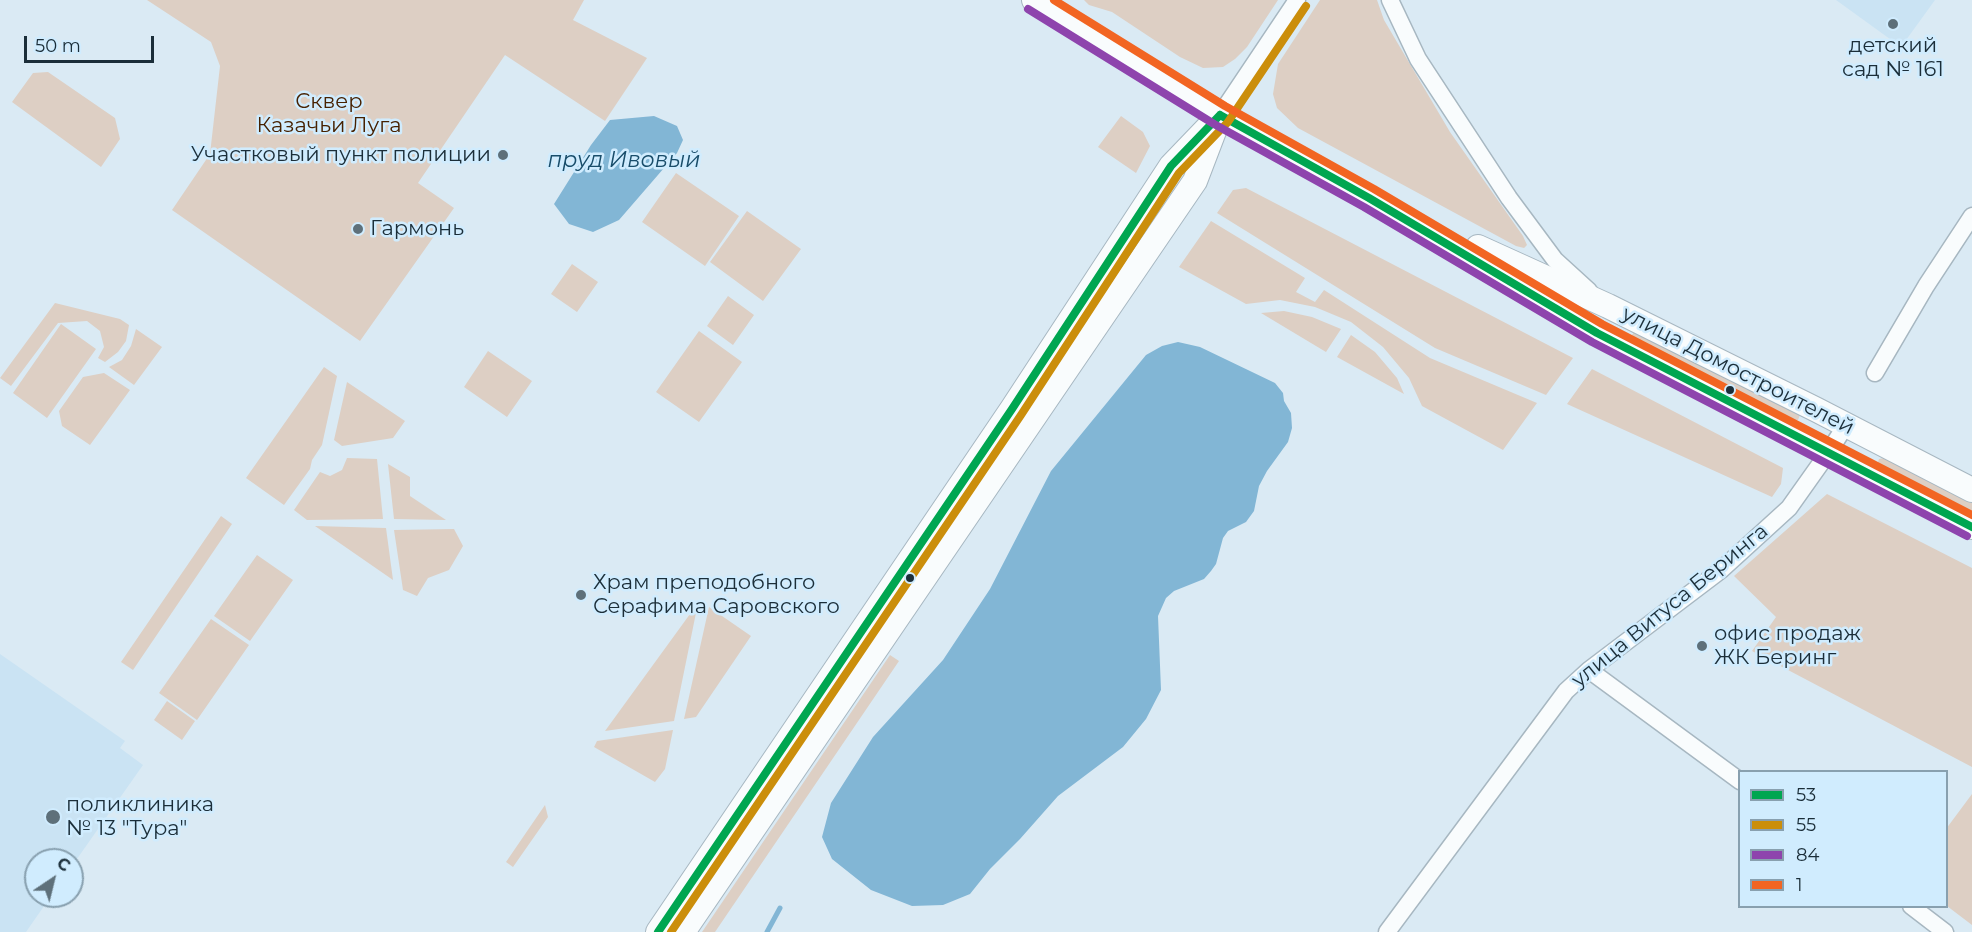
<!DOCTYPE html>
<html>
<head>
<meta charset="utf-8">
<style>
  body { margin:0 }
  #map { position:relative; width:1972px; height:932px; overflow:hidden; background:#daeaf4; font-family:Montserrat,sans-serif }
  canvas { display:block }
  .legend { position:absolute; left:1738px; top:770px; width:210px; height:138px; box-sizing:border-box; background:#d0ecfe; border:2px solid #88a0af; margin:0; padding:8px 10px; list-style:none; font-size:18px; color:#1b2e39 }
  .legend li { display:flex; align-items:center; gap:12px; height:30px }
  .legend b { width:30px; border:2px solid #88a0af }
  .north { position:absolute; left:24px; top:848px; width:60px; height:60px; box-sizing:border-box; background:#d0ecfe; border:2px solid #88a0af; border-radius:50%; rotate:35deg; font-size:16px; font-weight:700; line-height:24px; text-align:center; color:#1b2e39 }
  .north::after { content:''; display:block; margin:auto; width:21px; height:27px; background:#5e707a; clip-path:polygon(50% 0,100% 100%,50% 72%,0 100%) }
  .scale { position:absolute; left:24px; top:36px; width:130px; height:27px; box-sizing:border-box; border:3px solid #1b2e39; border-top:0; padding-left:8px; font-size:18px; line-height:21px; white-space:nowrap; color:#1b2e39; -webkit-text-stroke:4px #d0ecfe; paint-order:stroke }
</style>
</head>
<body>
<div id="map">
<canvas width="1972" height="932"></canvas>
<ul class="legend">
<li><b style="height:8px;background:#00a651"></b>53</li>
<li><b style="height:8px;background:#cb8e0b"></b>55</li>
<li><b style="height:8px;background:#8e44ad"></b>84</li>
<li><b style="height:8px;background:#f26522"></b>1</li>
</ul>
<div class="north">С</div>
<div class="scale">50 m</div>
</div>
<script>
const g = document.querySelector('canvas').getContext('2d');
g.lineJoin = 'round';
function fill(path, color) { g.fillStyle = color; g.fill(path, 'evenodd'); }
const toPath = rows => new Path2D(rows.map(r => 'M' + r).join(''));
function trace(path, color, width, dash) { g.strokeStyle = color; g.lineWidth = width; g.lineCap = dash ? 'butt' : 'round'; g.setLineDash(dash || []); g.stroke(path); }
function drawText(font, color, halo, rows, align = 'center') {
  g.font = font + ' Montserrat,sans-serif'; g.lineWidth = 5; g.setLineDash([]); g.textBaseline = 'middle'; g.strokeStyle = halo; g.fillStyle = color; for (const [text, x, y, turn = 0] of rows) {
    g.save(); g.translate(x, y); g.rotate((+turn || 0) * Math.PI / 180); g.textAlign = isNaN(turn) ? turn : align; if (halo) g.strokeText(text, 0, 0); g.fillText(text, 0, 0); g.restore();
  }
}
fill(toPath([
  [1836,0,1935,0,1901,47],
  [0,654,125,741,120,748,143,765,72,866,72,860,36,860,36,896,51,896,26,932,0,932]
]), '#cae3f3');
fill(toPath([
  [147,0,584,0,573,20,647,58,605,121,505,55,418,183,454,208,360,341,172,210,210,154,220,66,211,42],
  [1084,0,1278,0,1247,47,1235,59,1223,67,1203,68,1180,57,1112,12,1089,5],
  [1320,0,1377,0,1384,20,1450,132,1523,236,1527,245,1524,248,1516,246,1298,128,1277,108,1273,94,1278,64],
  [48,72,115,118,120,139,101,167,12,102,33,73],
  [1121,116,1143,132,1150,146,1136,173,1098,147],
  [676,173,739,216,705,266,642,222],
  [1246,188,1573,358,1546,395,1435,348,1217,213,1233,190],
  [747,211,801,249,763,301,710,262],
  [1211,221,1305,278,1296,292,1315,302,1324,290,1430,358,1537,403,1503,450,1422,406,1409,378,1383,347,1351,322,1315,307,1280,300,1246,304,1179,267],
  [572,264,598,282,577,312,551,294],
  [728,296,754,315,733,345,707,326],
  [55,303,120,319,129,325,126,341,118,352,105,362,98,358,104,347,100,331,87,321,58,323,11,386,0,378],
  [1284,311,1312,317,1341,329,1326,352,1261,313],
  [61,324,96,349,47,418,13,393],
  [136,329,162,347,134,385,109,367,122,360,131,346],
  [1635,330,1797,411,1800,415,1798,420,1792,420,1635,340,1632,335],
  [699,331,742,362,699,422,656,392],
  [1351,335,1375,352,1397,378,1404,394,1337,357],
  [488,351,532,381,507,417,464,387],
  [324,367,337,376,322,445,312,460,310,469,284,505,246,478],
  [1592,369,1783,468,1781,484,1772,497,1567,404],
  [104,373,130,390,90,445,62,426,59,411,83,377],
  [347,382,405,421,393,438,342,446,334,440],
  [347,458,377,459,383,519,307,520,294,510,320,472,330,476,342,470],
  [1884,458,1972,503,1972,514,1880,466,1878,462,1879,459],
  [388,464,410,477,410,496,446,520,394,519],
  [1827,494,1972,568,1972,767,1752,651,1776,617,1734,576],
  [221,516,232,524,133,670,121,662],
  [315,526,386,528,393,580],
  [454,529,463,546,449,570,428,578,417,596,403,590,394,530],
  [257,555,293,580,250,641,214,616],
  [698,603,674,721,605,731],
  [709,607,751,636,696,717,684,719],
  [211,619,249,645,197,720,159,693],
  [890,655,899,661,715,932,702,932],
  [167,701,195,721,182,740,154,720],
  [673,730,665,769,655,782,594,747,597,741],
  [1972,794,1972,925,1947,906,1946,829],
  [545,805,548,817,513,867,506,862]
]), '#ddcfc4');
fill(toPath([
  [654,116,677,126,683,140,677,153,619,220,593,232,569,224,554,204,591,145,610,120],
  [1178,342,1200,347,1275,383,1283,393,1284,401,1291,413,1292,428,1288,442,1267,471,1259,486,1254,511,1246,522,1228,531,1223,538,1216,564,1211,571,1204,579,1174,591,1166,598,1158,616,1161,690,1146,719,1123,747,1058,796,1020,839,990,869,970,894,943,905,912,906,871,890,832,859,822,837,831,803,873,737,943,660,990,589,1051,471,1146,355,1162,346]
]), '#82b6d5');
trace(toPath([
  [767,932,780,908]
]), '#82b6d5', 5);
const street = toPath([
  [1390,0,1418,59,1509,198,1555,260,1589,291],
  [1220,115,1297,0],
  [1875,373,1926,286,1972,216],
  [1589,670,1740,781],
  [1911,906,1945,932],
  [1387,932,1566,691,1589,670,1721,570,1789,508,1828,453,1846,425]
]);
const secondary = toPath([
  [1034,0,1220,115,1369,198,1597,333,1972,527],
  [1478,247,1608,306,1817,410,1972,490],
  [658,932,1012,409,1171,166,1220,115],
  [683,932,1195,181,1216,126]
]);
trace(street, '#a7b7c1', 19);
trace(secondary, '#a7b7c1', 26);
trace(street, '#f9fcfd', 16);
trace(secondary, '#f9fcfd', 24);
trace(toPath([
  [1220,115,1369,198,1597,333,1972,527],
  [658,932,1012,409,1171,166,1220,115]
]), '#00a651', 8);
trace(toPath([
  [671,932,1021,415,1179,173,1228,122,1306,6]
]), '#cb8e0b', 8);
trace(toPath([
  [1028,9,1214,124,1364,207,1592,342,1967,536]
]), '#8e44ad', 8);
trace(toPath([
  [1054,0,1225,106,1374,189,1602,324,1972,515]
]), '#f26522', 8);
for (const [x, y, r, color] of [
  [1893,24,6,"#5e707a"],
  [503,155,6,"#5e707a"],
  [358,229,6,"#5e707a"],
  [1730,390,5,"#1b2e39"],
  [910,578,5,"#1b2e39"],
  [581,595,6,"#5e707a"],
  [1702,646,6,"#5e707a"],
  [53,817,8,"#5e707a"]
]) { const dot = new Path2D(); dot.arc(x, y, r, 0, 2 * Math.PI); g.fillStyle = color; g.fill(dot); trace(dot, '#d0ecfe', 2); }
drawText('21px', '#1b2e39', '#d0ecfe', [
  ["детский",1893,46,"center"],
  ["сад № 161",1893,70,"center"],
  ["Участковый пункт полиции",491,155,"right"],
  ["Гармонь",370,229],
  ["Храм преподобного",593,583],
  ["Серафима Саровского",593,607],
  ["офис продаж",1714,634],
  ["ЖК Беринг",1714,658],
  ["поликлиника",66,805],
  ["№ 13 \"Тура\"",66,829]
], 'left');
drawText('21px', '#472100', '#d0ecfe', [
  ["Сквер",329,102],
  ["Казачьи Луга",329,126]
]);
drawText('21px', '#1b2e39', '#d0ecfe', [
  ["улица Домостроителей",1738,371,27],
  ["улица Витуса Беринга",1670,606,-39]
]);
drawText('italic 22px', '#194d6a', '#d0ecfe', [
  ["пруд Ивовый",624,161]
]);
</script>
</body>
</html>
